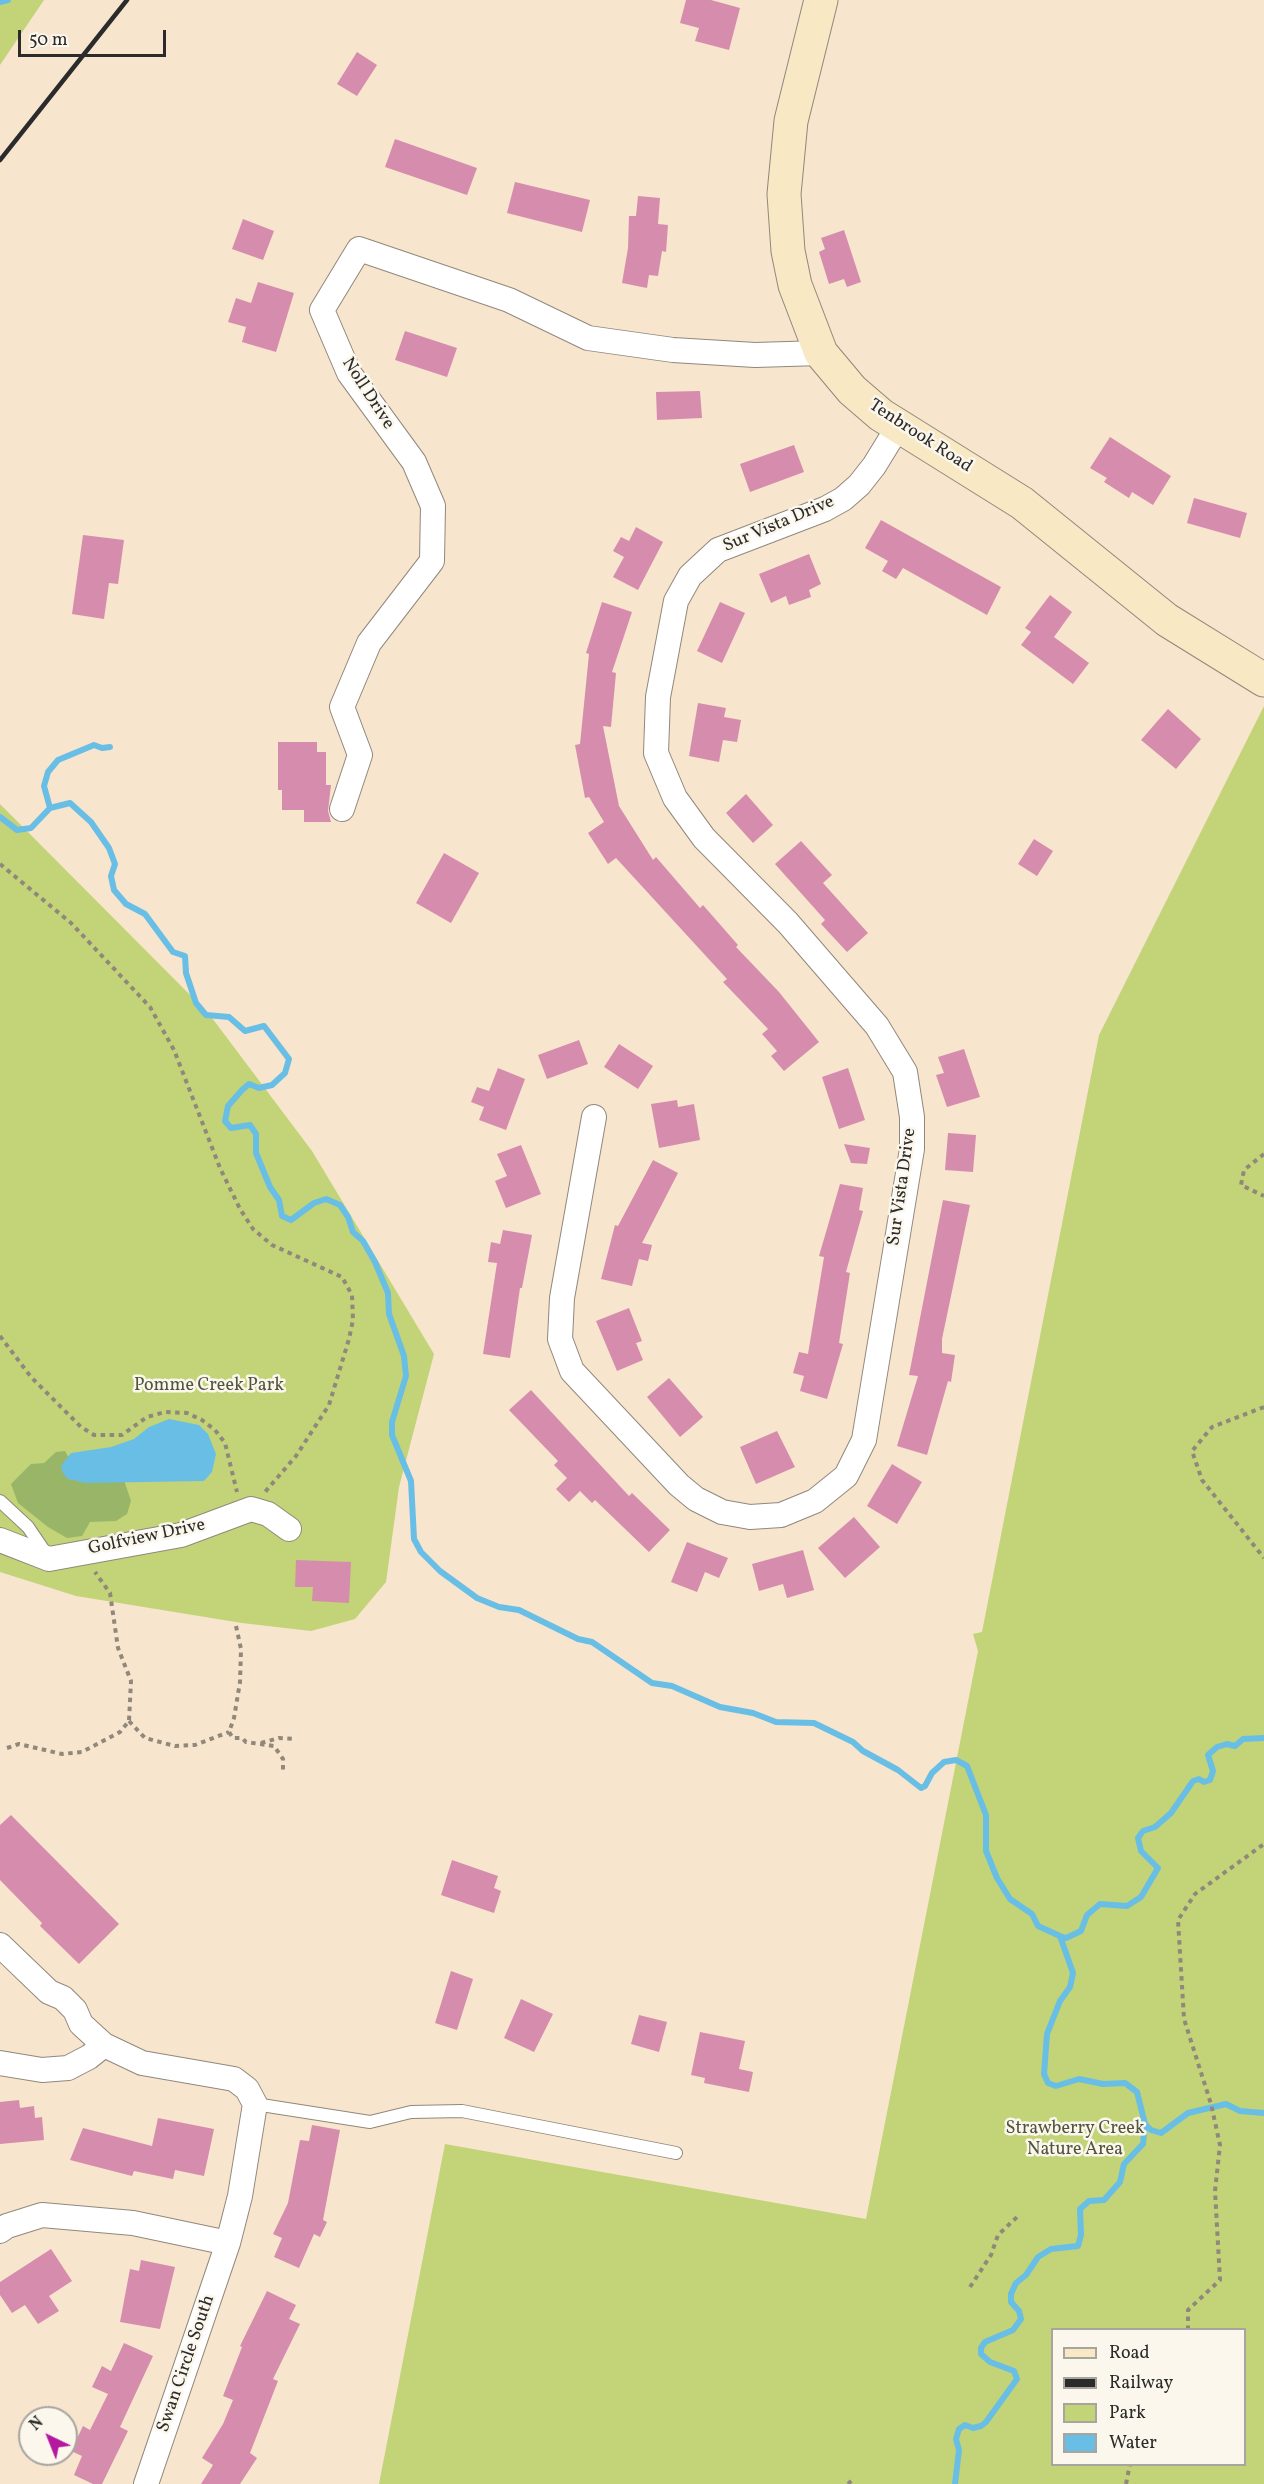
<!DOCTYPE html>
<html>
<head>
<meta charset="utf-8">
<style>
  body { margin:0 }
  #map { position:relative; width:1264px; height:2484px; overflow:hidden; background:#f7e5ce; font-family:Vollkorn,serif }
  canvas { display:block }
  .legend { position:absolute; left:1051px; top:2328px; width:195px; height:138px; box-sizing:border-box; background:#fbf7ec; border:2px solid #a8a59f; margin:0; padding:8px 10px; list-style:none; font-size:18px; color:#2b2b2b }
  .legend li { display:flex; align-items:center; gap:12px; height:30px }
  .legend b { width:30px; border:2px solid #a8a59f }
  .north { position:absolute; left:18px; top:2406px; width:60px; height:60px; box-sizing:border-box; background:#fbf7ec; border:2px solid #a8a59f; border-radius:50%; rotate:317deg; font-size:16px; font-weight:700; line-height:24px; text-align:center; color:#2b2b2b }
  .north::after { content:''; display:block; margin:auto; width:21px; height:27px; background:#b5179e; clip-path:polygon(50% 0,100% 100%,50% 72%,0 100%) }
  .scale { position:absolute; left:18px; top:30px; width:148px; height:27px; box-sizing:border-box; border:3px solid #2b2b2b; border-top:0; padding-left:8px; font-size:18px; line-height:21px; white-space:nowrap; color:#2b2b2b; -webkit-text-stroke:4px #fbf7ec; paint-order:stroke }
</style>
</head>
<body>
<div id="map">
<canvas width="1264" height="2484"></canvas>
<ul class="legend">
<li><b style="height:8px;background:#f8e8c3"></b>Road</li>
<li><b style="height:8px;background:#2b2b2b"></b>Railway</li>
<li><b style="height:16px;background:#c2d477"></b>Park</li>
<li><b style="height:16px;background:#69bee6"></b>Water</li>
</ul>
<div class="north">N</div>
<div class="scale">50 m</div>
</div>
<script>
const g = document.querySelector('canvas').getContext('2d');
g.lineJoin = 'round';
function fill(path, color) { g.fillStyle = color; g.fill(path, 'evenodd'); }
const toPath = rows => new Path2D(rows.map(r => 'M' + r).join(''));
function trace(path, color, width, dash) { g.strokeStyle = color; g.lineWidth = width; g.lineCap = dash ? 'butt' : 'round'; g.setLineDash(dash || []); g.stroke(path); }
function drawText(font, color, halo, rows, align = 'center') {
  g.font = font + ' Vollkorn,serif'; g.lineWidth = 5; g.setLineDash([]); g.textBaseline = 'middle'; g.strokeStyle = halo; g.fillStyle = color; for (const [text, x, y, turn = 0] of rows) {
    g.save(); g.translate(x, y); g.rotate((+turn || 0) * Math.PI / 180); g.textAlign = isNaN(turn) ? turn : align; if (halo) g.strokeText(text, 0, 0); g.fillText(text, 0, 0); g.restore();
  }
}
fill(toPath([
  [0,0,44,0,0,65],
  [1264,706,1264,2484,379,2484,445,2144,866,2219,978,1651,973,1634,982,1632,1099,1035],
  [1052,2330,1244,2330,1244,2464,1052,2464],
  [0,804,209,1014,312,1151,434,1354,399,1487,386,1582,355,1619,311,1631,242,1623,76,1596,0,1572]
]), '#c2d477');
fill(toPath([
  [65,1451,73,1465,124,1480,131,1501,127,1514,116,1521,90,1522,82,1536,67,1538,48,1527,18,1503,11,1484,31,1464,44,1463,56,1452]
]), '#99b668');
fill(toPath([
  [169,1419,199,1425,208,1434,216,1454,212,1472,204,1481,86,1483,68,1479,63,1473,61,1466,71,1453,111,1447,134,1439,149,1427]
]), '#69bee6');
trace(toPath([
  [0,2,8,0],
  [50,808,44,786,48,772,58,760,94,745,102,748,110,747],
  [0,817,17,830,31,828,50,808,70,803,91,822,109,848,115,864,111,876,114,890,126,904,145,914,173,952,185,956,186,973,196,1003,206,1015,229,1017,245,1031,264,1026,289,1059,285,1073,272,1085,259,1088,249,1084,242,1090,228,1106,225,1121,231,1128,250,1125,256,1134,256,1153,270,1187,279,1200,282,1216,291,1220,314,1203,326,1199,340,1205,348,1217,353,1232,363,1241,375,1262,388,1293,389,1314,404,1356,406,1376,392,1422,392,1435,411,1481,414,1539,421,1552,440,1571,477,1598,499,1607,519,1610,578,1639,592,1642,652,1683,672,1686,720,1707,753,1713,776,1722,814,1723,853,1742,863,1751,898,1770,921,1788,925,1786,932,1773,944,1762,956,1760,967,1766,986,1815,986,1851,997,1878,1010,1899,1032,1914,1038,1926,1060,1936,1073,1973,1070,1987,1060,2001,1047,2034,1044,2074,1048,2083,1056,2086,1079,2079,1103,2084,1125,2083,1137,2092,1145,2124,1143,2144,1124,2164,1120,2182,1104,2200,1089,2201,1080,2209,1081,2235,1078,2246,1051,2249,1038,2257,1026,2275,1016,2283,1011,2294,1011,2302,1019,2311,1021,2319,1013,2330,985,2342,981,2348,981,2354,990,2362,1014,2371,1017,2379,986,2422,981,2426,973,2428,965,2425,959,2429,956,2439,959,2450,955,2484],
  [1060,1936,1066,1938,1081,1931,1087,1915,1100,1904,1127,1906,1141,1897,1158,1868,1141,1851,1138,1838,1143,1831,1155,1827,1171,1813,1193,1781,1199,1779,1204,1782,1210,1780,1213,1771,1208,1755,1217,1747,1227,1744,1235,1746,1243,1739,1264,1738],
  [1145,2124,1151,2130,1161,2133,1188,2113,1226,2104,1240,2111,1264,2113]
]), '#69bee6', 6);
fill(toPath([
  [686,0,711,0,740,8,729,50,695,41,699,28,680,23],
  [357,52,377,65,357,96,337,84],
  [395,139,477,168,467,195,385,167],
  [515,182,590,200,582,232,507,213],
  [638,196,660,198,658,224,668,225,666,252,662,251,658,276,649,275,647,288,622,283,628,248,629,216,636,216],
  [243,219,274,231,263,260,232,249],
  [844,230,861,282,847,287,844,279,829,284,819,252,825,249,821,238],
  [258,282,294,293,276,352,242,342,246,327,228,322,236,298,251,303],
  [405,331,457,348,447,377,395,360],
  [700,391,702,418,657,420,656,392],
  [1110,437,1171,476,1153,505,1132,492,1129,498,1104,482,1107,478,1090,468],
  [794,445,804,472,750,492,740,464],
  [1194,498,1247,513,1240,538,1187,523],
  [881,520,1001,587,987,615,903,568,896,579,882,571,888,561,865,548],
  [636,527,663,542,638,590,613,577,624,557,613,551,621,537,629,541],
  [83,535,124,540,118,584,109,583,104,619,72,614],
  [809,554,821,584,809,590,811,597,789,605,786,596,771,603,759,574],
  [1050,595,1072,612,1054,637,1089,663,1073,684,1021,645,1031,632,1025,628],
  [602,602,632,612,612,672,616,673,611,727,603,726,619,806,653,860,656,857,700,908,703,905,738,945,736,947,779,992,819,1042,784,1071,771,1056,777,1051,762,1034,768,1029,723,982,727,979,616,858,608,864,588,833,604,822,589,797,585,798,575,745,580,744,589,654,586,653],
  [720,602,745,613,722,663,697,651],
  [698,703,726,708,724,717,741,720,737,742,723,740,719,762,689,756],
  [1168,709,1201,739,1176,769,1141,740],
  [278,742,317,742,317,752,326,752,326,785,331,785,328,811,331,822,304,822,304,810,282,810,282,790,278,790],
  [746,794,773,825,753,843,726,813],
  [1034,839,1053,851,1037,876,1018,864],
  [801,841,832,875,823,883,868,933,847,952,821,924,825,920,775,864],
  [444,853,479,873,451,923,416,903],
  [579,1040,588,1064,547,1079,538,1055],
  [619,1044,653,1066,638,1089,604,1067],
  [964,1049,980,1097,947,1107,936,1075,944,1073,938,1057],
  [498,1068,525,1079,506,1130,479,1120,484,1107,471,1102,477,1087,489,1091],
  [848,1068,865,1120,839,1129,822,1077],
  [677,1100,678,1107,694,1104,700,1140,659,1148,651,1104],
  [948,1133,976,1135,973,1172,945,1170],
  [844,1144,870,1148,867,1164,851,1163],
  [521,1145,541,1194,506,1208,495,1181,507,1176,497,1154],
  [653,1160,678,1173,642,1243,652,1245,648,1261,639,1259,632,1286,601,1279,615,1225,618,1226],
  [840,1184,863,1188,859,1210,863,1211,846,1272,850,1273,839,1343,843,1344,827,1399,800,1391,804,1376,793,1373,799,1352,808,1354,824,1257,819,1256],
  [943,1200,970,1205,942,1339,942,1353,955,1355,951,1382,948,1381,927,1455,897,1446,918,1376,909,1375],
  [503,1230,532,1235,522,1288,520,1288,510,1358,483,1354,497,1263,488,1262,491,1242,500,1244],
  [629,1308,642,1341,636,1343,643,1360,617,1371,596,1321],
  [669,1378,703,1417,680,1437,647,1397],
  [531,1390,629,1496,632,1493,670,1530,649,1552,595,1500,592,1503,580,1491,569,1502,556,1489,567,1478,554,1465,558,1461,509,1410],
  [777,1431,795,1467,756,1484,740,1447],
  [892,1464,922,1482,897,1524,867,1506],
  [854,1517,880,1547,845,1578,818,1548],
  [687,1542,728,1558,719,1578,705,1572,697,1592,671,1582],
  [803,1550,814,1590,787,1598,783,1584,759,1591,752,1564],
  [296,1560,351,1562,349,1603,312,1601,313,1587,295,1587],
  [11,1815,119,1924,79,1964,40,1926,42,1923,0,1880,0,1825],
  [452,1860,498,1876,494,1888,501,1891,494,1913,441,1895],
  [451,1971,473,1979,457,2030,435,2023],
  [521,1999,553,2014,534,2052,504,2038],
  [639,2015,667,2022,659,2052,631,2044],
  [700,2032,745,2041,739,2069,753,2072,749,2092,704,2083,705,2078,691,2075],
  [19,2100,20,2108,34,2106,35,2118,42,2117,44,2140,0,2144,0,2102],
  [158,2118,214,2129,204,2176,175,2170,173,2179,134,2171,132,2176,70,2160,83,2128,152,2146],
  [312,2125,340,2130,323,2220,327,2222,320,2237,314,2234,299,2268,274,2257,282,2238,273,2234,288,2203,300,2140,309,2141],
  [51,2249,72,2281,49,2296,59,2311,38,2324,25,2305,12,2313,0,2295,0,2282],
  [141,2260,175,2267,160,2329,120,2322,130,2269,139,2271],
  [267,2291,296,2305,289,2319,300,2324,273,2379,278,2381,250,2453,257,2458,240,2484,201,2484,213,2465,202,2458,223,2424,233,2400,223,2396,242,2347,240,2346],
  [124,2343,153,2356,120,2427,128,2431,102,2484,93,2484,74,2475,82,2456,71,2451,83,2426,90,2430,108,2394,92,2387,102,2366,111,2371]
]), '#d68dad');
const lane = toPath([
  [0,1501,28,1527,47,1555],
  [255,2104,370,2122,411,2112,462,2111,676,2153]
]);
const street = toPath([
  [342,809,360,755,342,707,369,643,432,561,433,506,414,462,349,373,322,310,359,249,509,300,588,338,673,350,755,355,821,353],
  [594,1117,562,1298,560,1339,572,1371,679,1485,696,1499,722,1512,750,1517,781,1515,815,1501,846,1476,864,1440,912,1149,912,1117,905,1072,877,1026,788,923,704,838,675,798,656,753,658,697,676,601,690,576,718,550,825,509,843,499,859,485,874,466,898,427],
  [0,1540,49,1559,181,1535,251,1509,268,1514,289,1529],
  [0,1945,49,1992,63,1998,75,2010,81,2024,104,2045,142,2063,234,2079,247,2089,255,2104,240,2196,228,2243,146,2484],
  [0,2063,42,2070,68,2068,89,2057,104,2045],
  [0,2231,7,2226,42,2215,133,2223,228,2243]
]);
const secondary = toPath([
  [821,0,791,121,784,194,788,251,795,285,821,353,852,390,881,415,1022,503,1167,620,1264,680]
]);
trace(lane, '#91887c', 14);
trace(street, '#91887c', 26);
trace(secondary, '#91887c', 35);
trace(toPath([
  [0,864,71,923,150,1007,174,1050,220,1168,240,1209,253,1229,272,1245,342,1277,352,1295,353,1320,349,1339,329,1405,296,1456,265,1492],
  [1264,1154,1244,1170,1241,1185,1264,1196],
  [0,1336,31,1377,81,1427,94,1435,122,1435,147,1417,165,1412,187,1413,202,1420,215,1430,225,1443,237,1492],
  [1264,1407,1212,1427,1192,1451,1202,1480,1264,1558],
  [236,1626,241,1649,240,1682,234,1718,229,1732,233,1738,242,1738,246,1742,274,1746,283,1759,283,1773],
  [129,1721,145,1738,175,1746,195,1745,229,1732],
  [261,1743,279,1738,294,1739],
  [7,1748,19,1744,62,1754,82,1752,120,1732,129,1721,131,1681,118,1648,110,1593,95,1572],
  [970,2287,991,2255,998,2235,1017,2217],
  [1188,2330,1188,2310,1220,2280,1215,2191,1220,2145,1211,2104,1184,2019,1178,1920,1195,1894,1264,1844],
  [848,2484,854,2478],
  [1126,2484,1130,2464]
]), '#91887c', 4, [4.5, 4.5]);
trace(lane, '#fff', 12);
trace(street, '#fff', 24);
trace(secondary, '#f8e8c3', 33);
trace(toPath([
  [0,160,127,0]
]), '#2b2b2b', 4.5);
drawText('18px', '#2b2b2b', '#fbf7ec', [
  ["Noll Drive",367,394,57],
  ["Tenbrook Road",920,437,33],
  ["Sur Vista Drive",779,525,-23],
  ["Sur Vista Drive",903,1187,-82],
  ["Golfview Drive",147,1538,-12],
  ["Swan Circle South",187,2364,-71]
]);
drawText('18px', '#51553e', '#fbf7ec', [
  ["Pomme Creek Park",209,1387],
  ["Strawberry Creek",1075,2130],
  ["Nature Area",1075,2151]
]);
</script>
</body>
</html>
